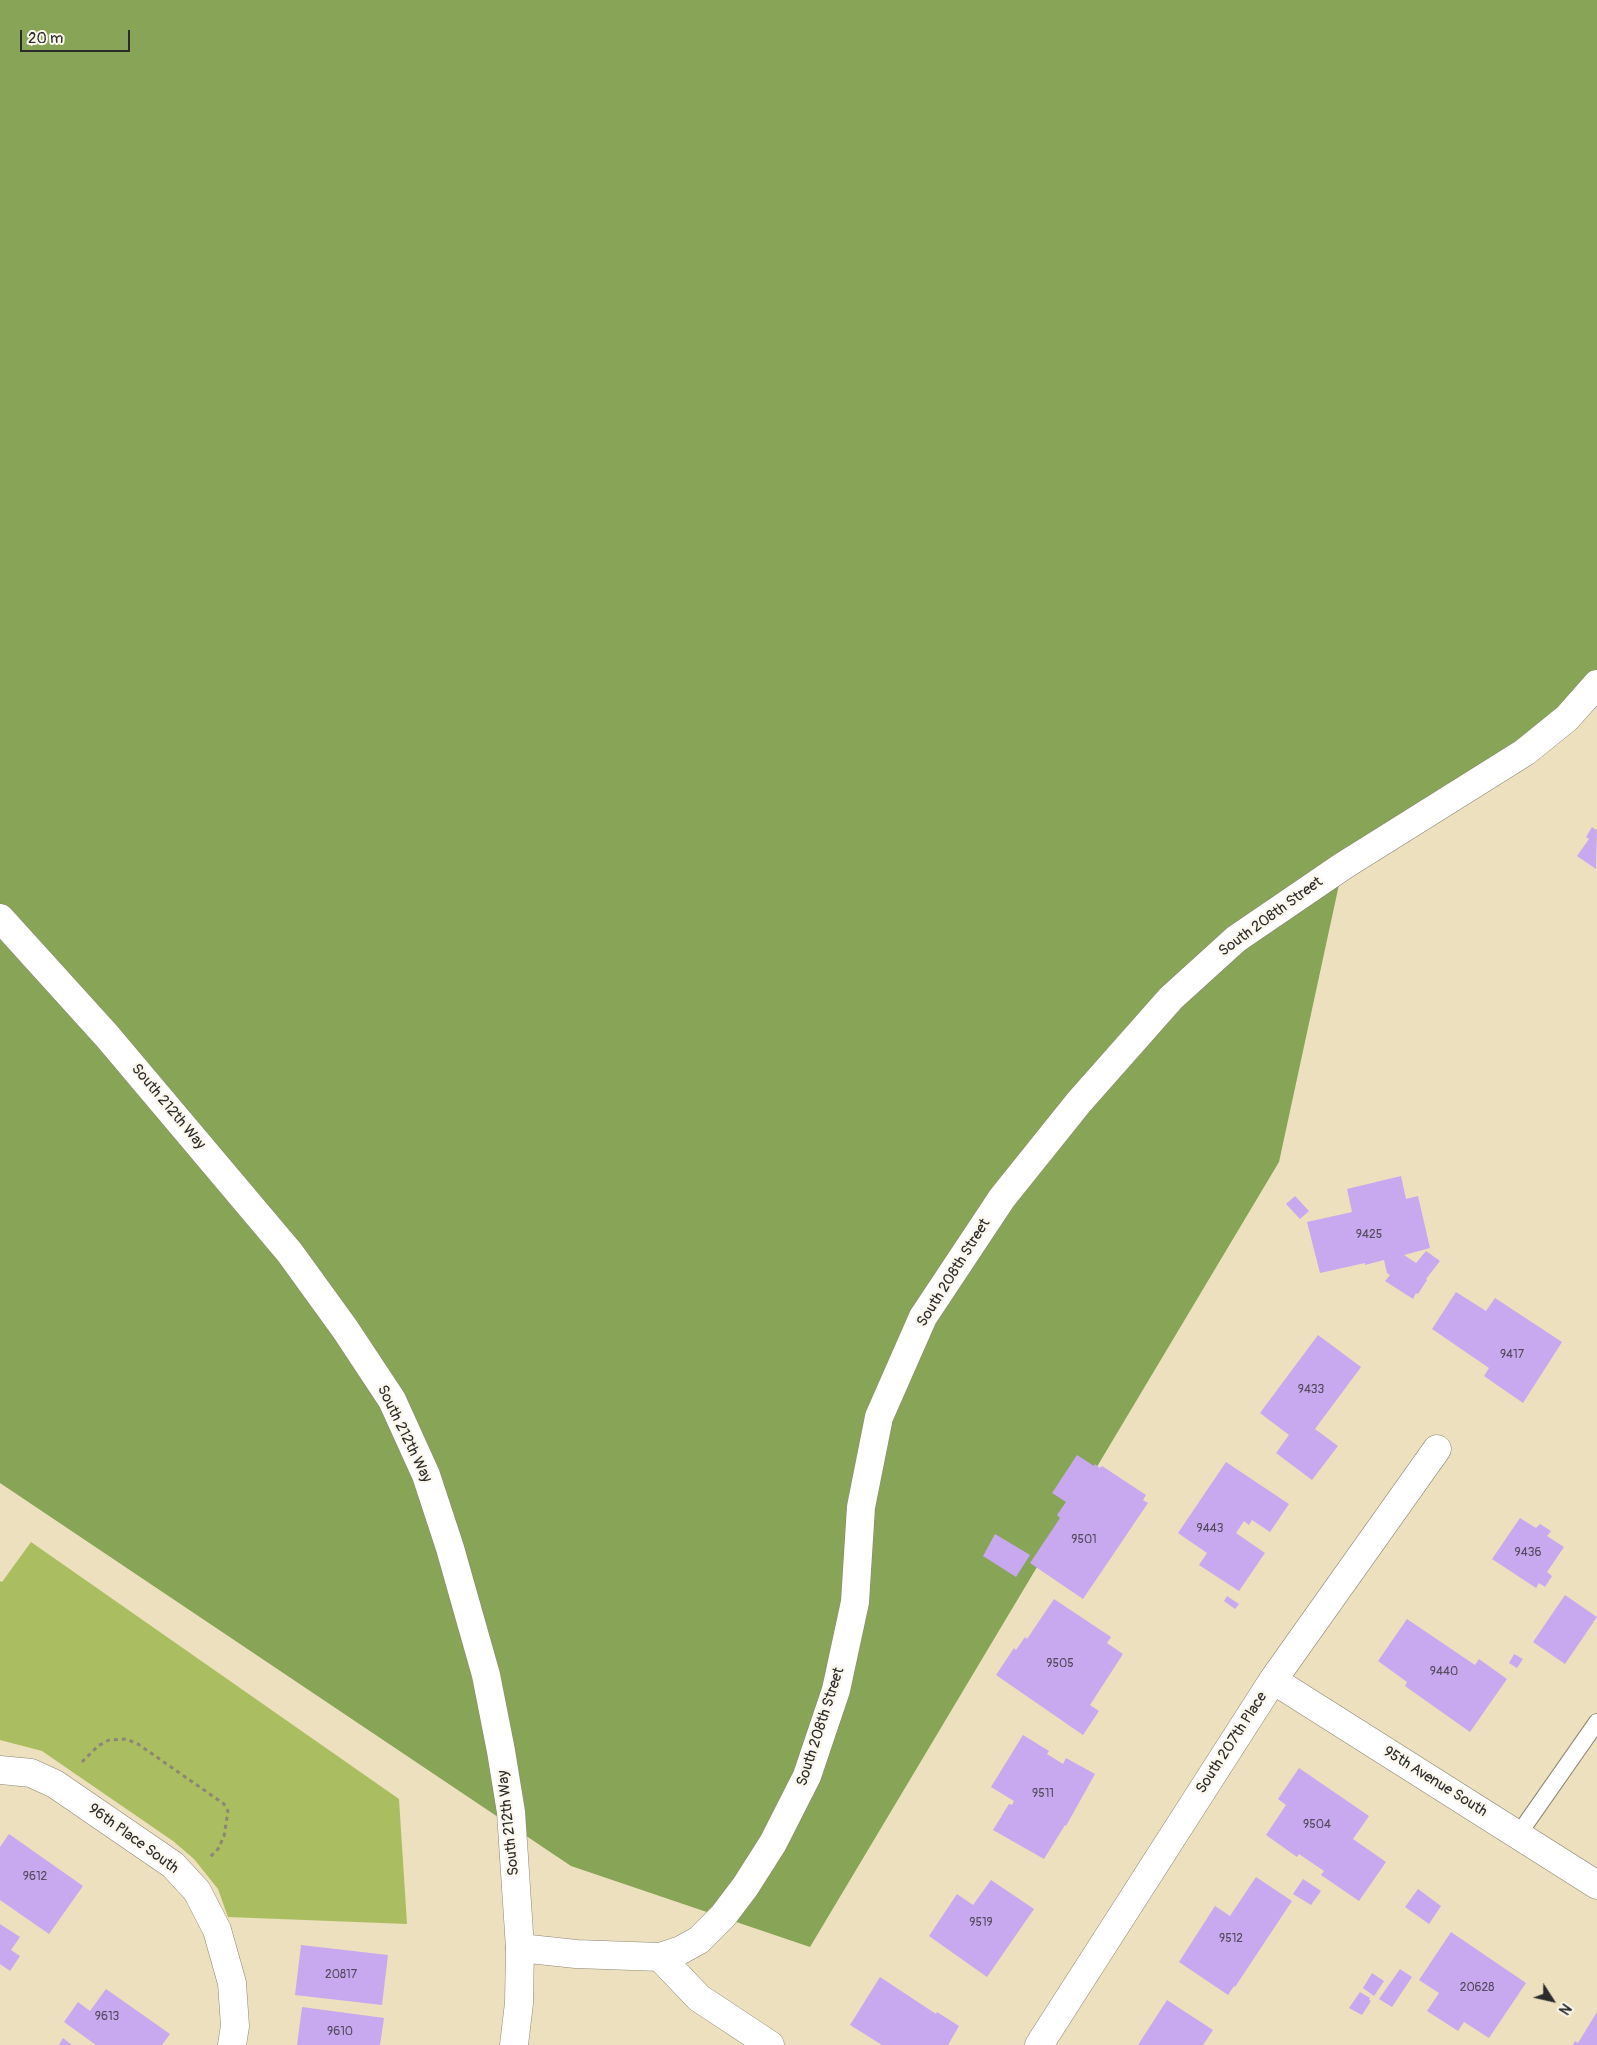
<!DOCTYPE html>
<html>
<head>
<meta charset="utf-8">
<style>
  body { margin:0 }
  #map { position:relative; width:1597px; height:2045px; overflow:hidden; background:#ede0be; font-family:Pangolin,sans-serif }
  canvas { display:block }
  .north { position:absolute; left:1527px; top:1975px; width:50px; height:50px; -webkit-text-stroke:4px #fbf7ec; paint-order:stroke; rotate:125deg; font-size:14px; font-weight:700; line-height:20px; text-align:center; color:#2b2b2b }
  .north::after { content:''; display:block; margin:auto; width:18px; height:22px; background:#2b2b2b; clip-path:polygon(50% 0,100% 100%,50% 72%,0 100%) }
  .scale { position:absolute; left:20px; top:30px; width:110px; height:22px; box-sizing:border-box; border:2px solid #2b2b2b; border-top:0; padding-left:6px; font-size:15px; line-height:18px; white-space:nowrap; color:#2b2b2b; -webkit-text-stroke:4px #fbf7ec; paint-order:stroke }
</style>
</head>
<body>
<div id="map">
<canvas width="1597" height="2045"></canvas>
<div class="north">N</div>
<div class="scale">20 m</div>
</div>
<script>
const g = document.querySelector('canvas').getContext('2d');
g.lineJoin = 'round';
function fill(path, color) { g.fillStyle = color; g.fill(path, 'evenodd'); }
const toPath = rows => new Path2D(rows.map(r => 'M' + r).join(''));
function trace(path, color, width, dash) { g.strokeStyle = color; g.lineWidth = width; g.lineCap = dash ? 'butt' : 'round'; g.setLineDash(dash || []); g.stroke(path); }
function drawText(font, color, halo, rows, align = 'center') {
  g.font = font + ' Pangolin,sans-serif'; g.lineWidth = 4.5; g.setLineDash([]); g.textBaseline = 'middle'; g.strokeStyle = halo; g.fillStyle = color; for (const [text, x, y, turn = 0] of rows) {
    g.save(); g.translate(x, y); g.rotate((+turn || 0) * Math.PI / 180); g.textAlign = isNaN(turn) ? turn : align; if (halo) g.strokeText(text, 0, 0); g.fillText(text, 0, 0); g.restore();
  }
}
fill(toPath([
  [31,1542,399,1799,407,1924,228,1917,218,1889,194,1859,173,1841,42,1751,0,1740,0,1581,2,1582]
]), '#abbd61');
fill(toPath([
  [0,0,1597,0,1597,682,1343,866,1279,1162,810,1947,571,1866,0,1483]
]), '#88a457');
fill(toPath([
  [1592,827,1596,830,1597,828,1596,869,1577,856,1589,839,1586,837],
  [1401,1176,1406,1199,1418,1196,1430,1248,1404,1255,1416,1263,1426,1251,1440,1261,1426,1279,1427,1280,1418,1294,1416,1293,1413,1299,1385,1281,1390,1275,1387,1273,1384,1260,1365,1265,1365,1263,1320,1273,1307,1222,1352,1212,1347,1189],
  [1295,1196,1309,1211,1300,1219,1286,1204],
  [1456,1292,1486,1311,1495,1298,1562,1342,1523,1403,1484,1376,1489,1368,1432,1329],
  [1318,1335,1361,1367,1315,1429,1338,1446,1312,1480,1276,1453,1289,1435,1260,1413],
  [1077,1455,1094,1466,1095,1464,1100,1468,1102,1466,1146,1495,1143,1500,1148,1503,1083,1599,1030,1563,1060,1518,1057,1515,1066,1502,1052,1493],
  [1226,1462,1289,1504,1270,1532,1252,1520,1249,1525,1244,1521,1236,1533,1265,1553,1239,1591,1199,1565,1207,1553,1178,1533],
  [1520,1518,1536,1528,1540,1524,1551,1531,1547,1536,1564,1547,1547,1572,1552,1576,1545,1587,1539,1583,1536,1588,1492,1559],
  [995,1534,1030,1555,1016,1577,983,1556],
  [1565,1595,1597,1617,1565,1664,1533,1642],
  [1227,1596,1239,1604,1235,1609,1224,1601],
  [1054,1599,1111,1637,1107,1643,1123,1654,1090,1705,1099,1711,1083,1735,996,1675,1014,1648,1016,1650,1025,1637,1027,1639],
  [1407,1619,1475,1665,1479,1659,1507,1679,1470,1732,1405,1686,1407,1682,1378,1661],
  [1514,1654,1523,1659,1517,1668,1509,1663],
  [1023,1735,1049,1751,1047,1754,1063,1764,1066,1758,1095,1774,1066,1826,1065,1825,1044,1859,993,1830,1009,1804,1012,1805,1014,1801,991,1787],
  [1299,1768,1369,1816,1353,1839,1386,1862,1359,1901,1321,1875,1324,1871,1299,1854,1297,1857,1266,1835,1286,1805,1278,1799],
  [9,1834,83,1886,49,1934,0,1900,0,1847],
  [1256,1877,1292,1901,1235,1987,1234,1986,1228,1995,1179,1962,1215,1906,1230,1916],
  [1303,1879,1321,1891,1311,1905,1293,1894],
  [991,1880,1034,1909,987,1977,929,1936,957,1894,973,1905],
  [1418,1889,1441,1906,1429,1924,1405,1907],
  [0,1924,20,1937,11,1950,20,1956,10,1971,0,1964],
  [1451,1932,1526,1983,1489,2038,1464,2022,1458,2031,1427,2011,1439,1993,1419,1980],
  [301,1945,388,1955,382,2005,295,1995],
  [1400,1969,1412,1977,1392,2007,1379,1999],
  [1372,1973,1384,1981,1374,1996,1363,1988],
  [880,1977,936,2014,937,2012,959,2026,948,2045,882,2045,850,2025],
  [106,1989,170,2034,162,2045,96,2045,64,2022,78,2002,90,2011],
  [1360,1992,1370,1998,1369,2000,1371,2001,1362,2015,1349,2008],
  [1167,2000,1213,2030,1203,2045,1138,2045],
  [302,2007,384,2018,380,2045,297,2045],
  [1597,2012,1597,2045,1573,2045,1575,2041,1578,2043],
  [63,2038,72,2045,59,2045]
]), '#c8a8ef');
const lane = toPath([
  [1518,1835,1597,1722]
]);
const street = toPath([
  [1273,1680,1597,1885],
  [0,1770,31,1773,55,1784,173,1865,197,1891,217,1930,232,1983,235,2026,232,2045],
  [660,1957,699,1998,770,2045],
  [1039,2045,1273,1680,1437,1449]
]);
const secondary = toPath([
  [520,1948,576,1954,660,1957,681,1950,699,1940,723,1916,745,1887,773,1843,807,1776,836,1690,855,1602,861,1507,879,1417,923,1317,1002,1198,1079,1102,1171,998,1236,939,1343,866,1525,752,1567,718,1597,684]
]);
const primary = toPath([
  [0,918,107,1036,290,1253,345,1329,392,1400,426,1475,450,1548,486,1675,501,1751,511,1812,520,1948,519,2003,514,2045]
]);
trace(lane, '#8c8674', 18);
trace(street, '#8c8674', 29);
trace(secondary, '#8c8674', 29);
trace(primary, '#8c8674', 29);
trace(toPath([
  [82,1762,98,1746,109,1740,126,1739,138,1744,224,1804,228,1811,224,1836,218,1849,209,1858]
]), '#8c8674', 3, [4, 4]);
trace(lane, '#fff', 16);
trace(street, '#fff', 28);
trace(secondary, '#fff', 28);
trace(primary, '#fff', 28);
drawText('12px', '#524a5c', null, [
  ["9425",1369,1235],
  ["9417",1512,1355],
  ["9433",1311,1390],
  ["9443",1210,1529],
  ["9501",1084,1540],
  ["9436",1528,1553],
  ["9505",1060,1664],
  ["9440",1444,1672],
  ["9511",1043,1794],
  ["9504",1317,1825],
  ["9612",35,1877],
  ["9519",981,1923],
  ["9512",1231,1939],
  ["20817",341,1975],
  ["20628",1477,1988],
  ["9613",107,2017],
  ["9610",340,2032]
]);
drawText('15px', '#2b2b2b', '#fbf7ec', [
  ["South 208th Street",1271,917,-36],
  ["South 212th Way",168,1107,50],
  ["South 208th Street",954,1273,-58],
  ["South 212th Way",404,1434,64],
  ["South 208th Street",821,1727,-72],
  ["South 207th Place",1232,1743,-57],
  ["95th Avenue South",1435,1782,32],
  ["South 212th Way",509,1823,-96],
  ["96th Place South",133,1839,36]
]);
</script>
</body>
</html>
